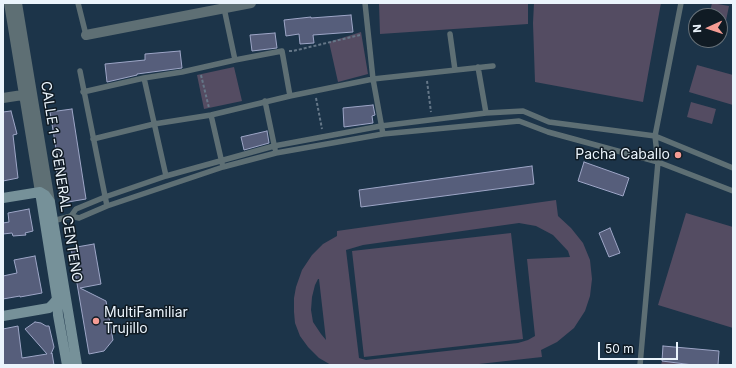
<!DOCTYPE html>
<html>
<head>
<meta charset="utf-8">
<style>
  body { margin:0 }
  #map { position:relative; width:736px; height:368px; overflow:hidden; background:#1c3449; font-family:Inter,sans-serif }
  canvas { display:block }
  .frame { position:absolute; inset:0; border:4px solid #ebf4fc; pointer-events:none }
  .north { position:absolute; left:688px; top:8px; width:40px; height:40px; box-sizing:border-box; background:#101b24; border:1px solid #68727a; border-radius:50%; rotate:267deg; font-size:11px; font-weight:700; line-height:16px; text-align:center; color:#ebf4fc }
  .north::after { content:''; display:block; margin:auto; width:14px; height:18px; background:#f59c94; clip-path:polygon(50% 0,100% 100%,50% 72%,0 100%) }
  .scale { position:absolute; left:598px; top:342px; width:80px; height:18px; box-sizing:border-box; border:2px solid #ebf4fc; border-top:0; padding-left:5px; font-size:12px; line-height:14px; white-space:nowrap; color:#ebf4fc; -webkit-text-stroke:3px #101b24; paint-order:stroke }
</style>
</head>
<body>
<div id="map">
<canvas width="736" height="368"></canvas>
<div class="frame"></div>
<div class="north">N</div>
<div class="scale">50 m</div>
</div>
<script>
const g = document.querySelector('canvas').getContext('2d');
g.lineJoin = 'round';
function fill(path, color) { g.fillStyle = color; g.fill(path, 'evenodd'); }
const toPath = rows => new Path2D(rows.map(r => 'M' + r).join(''));
function trace(path, color, width, dash) { g.strokeStyle = color; g.lineWidth = width; g.lineCap = dash ? 'butt' : 'round'; g.setLineDash(dash || []); g.stroke(path); }
function drawText(font, color, halo, rows, align = 'center') {
  g.font = font + ' Inter,sans-serif'; g.lineWidth = 3; g.setLineDash([]); g.textBaseline = 'middle'; g.strokeStyle = halo; g.fillStyle = color; for (const [text, x, y, turn = 0] of rows) {
    g.save(); g.translate(x, y); g.rotate((+turn || 0) * Math.PI / 180); g.textAlign = isNaN(turn) ? turn : align; if (halo) g.strokeText(text, 0, 0); g.fillText(text, 0, 0); g.restore();
  }
}
fill(toPath([
  [379,3,528,3,528,24,380,34],
  [534,3,661,3,643,102,535,82,533,23],
  [712,3,729,6,722,40,720,40,720,16,709,16],
  [361,32,368,74,338,82,329,42],
  [697,65,733,75,733,105,689,92],
  [234,67,242,101,204,109,197,75],
  [691,102,716,109,712,124,687,117],
  [556,200,558,216,571,228,583,243,590,260,592,279,590,296,585,311,574,328,557,342,541,350,542,357,470,365,331,365,319,358,308,347,300,336,295,323,294,312,294,298,296,287,302,270,312,255,323,244,337,236,337,231],
  [519,223,536,226,553,235,568,251,570,257,527,259,535,336,528,340,518,343,366,360,359,358,346,250,363,245],
  [318,279,319,279,326,340,321,334,313,322,311,310,312,297,315,285],
  [686,213,733,227,733,328,658,305],
  [511,233,523,339,364,357,352,251],
  [662,361,693,365,661,365]
]), '#544c62');
const building = toPath([
  [351,15,353,32,313,35,314,43,300,44,299,34,286,36,284,20,311,17,311,18,351,15],
  [275,33,277,48,252,51,250,35,275,33],
  [180,51,182,68,137,74,137,75,107,82,105,64,145,60,145,54,180,51],
  [373,105,375,115,372,116,373,123,344,127,343,108,373,105],
  [72,109,86,199,62,203,55,162,58,161,50,112,72,109],
  [11,111,17,134,13,135,18,178,3,181,3,112,11,111],
  [267,131,269,143,244,150,241,137,267,131],
  [584,162,629,178,623,196,578,181,584,162],
  [532,166,534,184,361,207,359,190,532,166],
  [29,209,33,231,25,233,26,235,13,236,12,233,3,234,3,223,9,222,8,213,29,209],
  [610,228,620,253,609,257,599,233,610,228],
  [94,244,101,284,80,288,106,301,113,340,104,351,89,354,71,248,94,244],
  [35,256,42,293,20,297,20,296,3,299,3,276,17,273,14,260,35,256],
  [35,322,41,323,46,326,49,326,54,347,51,354,52,353,54,365,3,365,3,329,18,326,22,358,47,354,25,329,35,322],
  [663,346,719,351,718,365,693,365,662,361,663,346]
]);
fill(building, '#565e7b');
trace(building, '#9ea6c7', 1);
trace(toPath([
  [289,51,293,51,360,35],
  [201,75,209,108],
  [427,81,431,112],
  [316,98,322,129]
]), '#657788', 2, [3, 2]);
trace(toPath([
  [78,3,86,35],
  [365,3,373,79,383,134],
  [224,8,235,60],
  [450,34,455,70],
  [478,67,486,113],
  [80,71,107,206],
  [144,78,166,176],
  [83,92,144,78,182,72,235,60,282,51,290,96],
  [265,101,275,149],
  [211,115,222,163],
  [93,139,154,124,211,115,290,96,373,79,493,66],
  [71,216,76,209,105,197,166,176,274,146,381,126,486,113,523,111,549,122,655,136,733,168],
  [53,221,71,216,79,218,107,206,223,167,276,153,383,134,519,121,548,132,658,162,733,191],
  [640,365,658,162,655,136,681,3]
]), '#5e6f74', 5.5);
trace(toPath([
  [9,3,40,192],
  [17,3,50,202],
  [86,35,251,3],
  [3,98,29,94]
]), '#5e6f74', 10);
trace(toPath([
  [40,192,45,195,50,202,77,365],
  [40,192,57,299,58,315,67,365],
  [3,198,40,192],
  [3,316,49,308,53,304,57,299,58,298]
]), '#769199', 10);
for (const [x, y, r, color] of [
  [678,155,4,"#f59c94"],
  [96,321,4,"#f59c94"]
]) { const dot = new Path2D(); dot.arc(x, y, r, 0, 2 * Math.PI); g.fillStyle = color; g.fill(dot); trace(dot, '#101b24', 1.5); }
drawText('14px', '#ebf4fc', '#101b24', [
  ["Pacha Caballo",670,155],
  ["MultiFamiliar",104,313,"left"],
  ["Trujillo",104,329,"left"]
], 'right');
drawText('14px', '#ebf4fc', '#101b24', [
  ["CALLE 1 - GENERAL CENTENO",61,182,81]
]);
</script>
</body>
</html>
